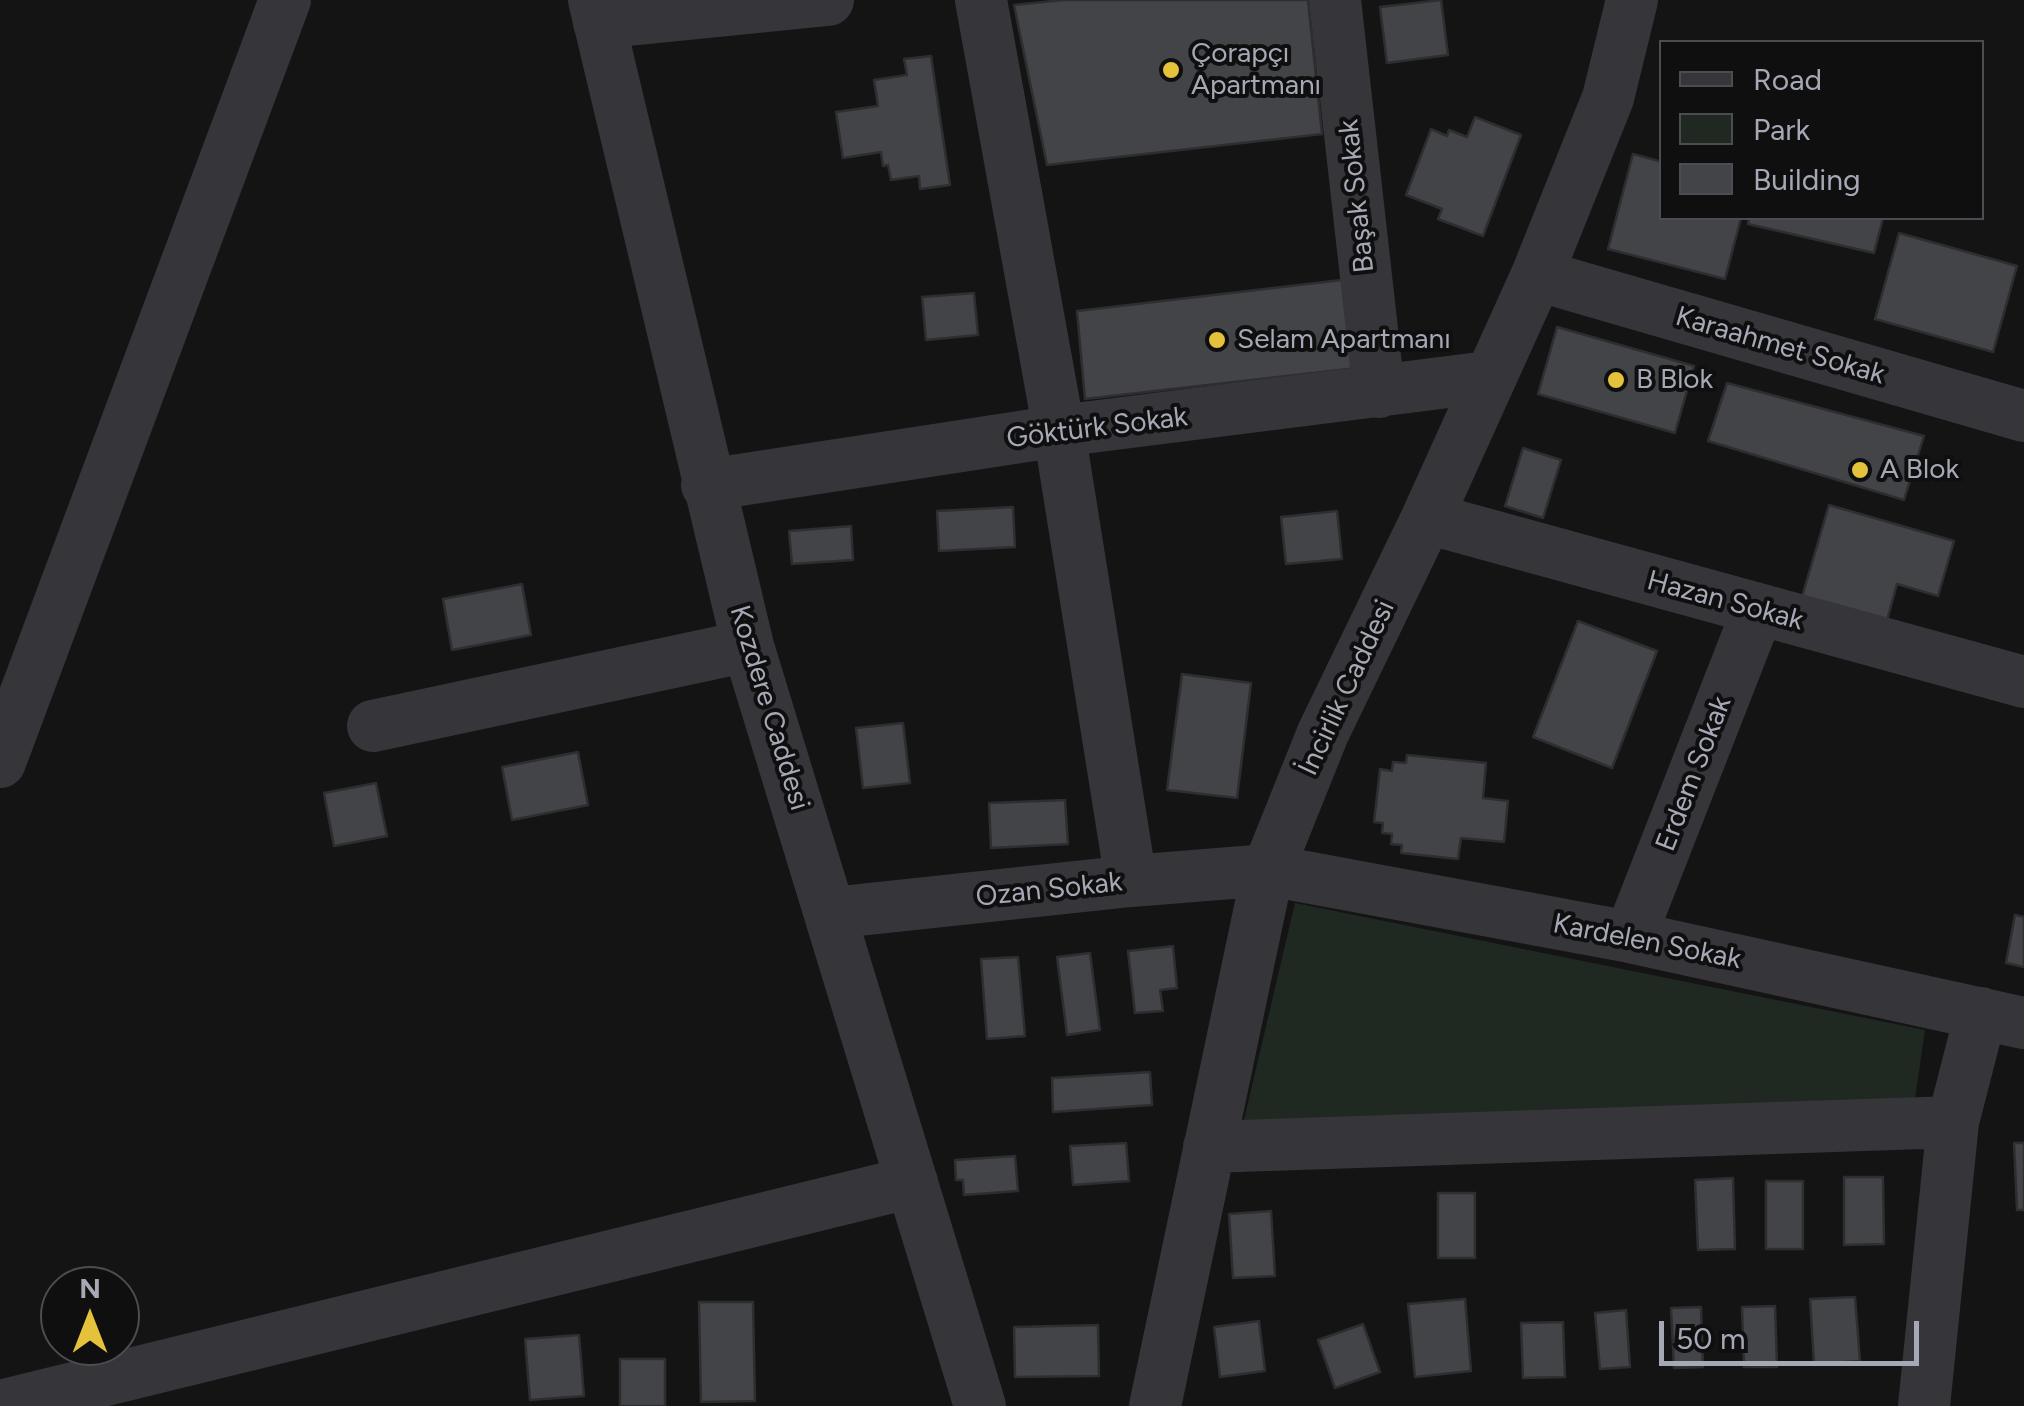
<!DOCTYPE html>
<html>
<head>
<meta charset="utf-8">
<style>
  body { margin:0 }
  #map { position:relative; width:2024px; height:1406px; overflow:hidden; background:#141415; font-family:Figtree,sans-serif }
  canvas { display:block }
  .legend { position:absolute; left:1659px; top:40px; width:325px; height:180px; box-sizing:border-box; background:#0f0f10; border:2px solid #4b4d52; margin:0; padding:12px 18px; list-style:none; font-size:30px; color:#a6a9b5 }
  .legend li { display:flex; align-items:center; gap:20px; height:50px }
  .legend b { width:50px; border:2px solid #4b4d52 }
  .north { position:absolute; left:40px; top:1266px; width:100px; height:100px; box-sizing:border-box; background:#0f0f10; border:2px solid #4b4d52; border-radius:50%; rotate:0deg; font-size:28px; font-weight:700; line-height:40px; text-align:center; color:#a6a9b5 }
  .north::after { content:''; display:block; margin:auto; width:35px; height:45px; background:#e5c23c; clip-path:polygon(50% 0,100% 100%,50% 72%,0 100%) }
  .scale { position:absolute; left:1659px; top:1321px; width:260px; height:45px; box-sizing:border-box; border:5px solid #a6a9b5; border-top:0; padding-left:12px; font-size:30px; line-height:35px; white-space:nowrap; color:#a6a9b5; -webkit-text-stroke:8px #0f0f10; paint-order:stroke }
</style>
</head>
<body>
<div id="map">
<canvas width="2024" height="1406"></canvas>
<ul class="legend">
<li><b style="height:12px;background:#35353a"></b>Road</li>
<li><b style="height:28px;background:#202822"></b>Park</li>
<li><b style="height:28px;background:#434448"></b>Building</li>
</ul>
<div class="north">N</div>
<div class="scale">50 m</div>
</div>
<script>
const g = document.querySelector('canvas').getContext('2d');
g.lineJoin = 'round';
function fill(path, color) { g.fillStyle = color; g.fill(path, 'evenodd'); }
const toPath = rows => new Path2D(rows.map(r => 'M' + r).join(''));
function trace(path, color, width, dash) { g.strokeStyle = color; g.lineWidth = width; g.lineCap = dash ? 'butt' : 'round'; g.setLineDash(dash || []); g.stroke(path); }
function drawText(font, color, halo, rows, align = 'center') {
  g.font = font + ' Figtree,sans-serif'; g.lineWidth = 8; g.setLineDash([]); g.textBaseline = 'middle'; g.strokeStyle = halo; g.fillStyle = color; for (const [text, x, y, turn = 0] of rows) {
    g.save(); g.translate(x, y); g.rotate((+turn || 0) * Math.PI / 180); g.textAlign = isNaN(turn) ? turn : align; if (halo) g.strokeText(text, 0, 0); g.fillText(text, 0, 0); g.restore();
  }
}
fill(toPath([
  [1295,903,1925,1030,1915,1099,1243,1124]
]), '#202822');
const building = toPath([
  [1064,0,1308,0,1322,134,1047,165,1014,5,1064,0],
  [1441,0,1448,55,1387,63,1380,7,1441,0],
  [931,56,950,185,920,189,919,176,891,180,888,165,883,166,881,152,843,158,836,112,878,106,874,80,907,75,904,59,931,56],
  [1475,117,1521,135,1483,236,1438,219,1442,209,1406,195,1431,129,1447,136,1449,130,1467,137,1475,117],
  [1633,154,1662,162,1662,218,1741,218,1725,279,1608,249,1633,154],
  [1749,218,1883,218,1874,253,1748,224,1749,218],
  [1899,233,2017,266,1993,352,1875,319,1899,233],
  [1350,279,1357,368,1085,399,1077,311,1350,279],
  [974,293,978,335,926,340,922,297,974,293],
  [1557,327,1694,366,1675,433,1538,394,1557,327],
  [1727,383,1924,436,1904,500,1708,441,1727,383],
  [1523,448,1561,460,1543,518,1505,506,1523,448],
  [1829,505,1954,541,1938,596,1897,584,1886,624,1801,600,1829,505],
  [1013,507,1015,547,939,551,937,511,1013,507],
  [1337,511,1342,559,1286,564,1281,517,1337,511],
  [851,526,853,560,792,564,789,531,851,526],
  [522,584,531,635,452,650,443,599,522,584],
  [1578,621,1657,651,1612,768,1533,737,1578,621],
  [1182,674,1251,683,1237,798,1167,790,1182,674],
  [903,723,910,783,863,788,856,728,903,723],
  [578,752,588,805,512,820,502,767,578,752],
  [1407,755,1486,763,1483,798,1508,801,1504,842,1461,838,1458,859,1401,853,1402,845,1391,844,1392,834,1382,833,1383,823,1374,822,1380,769,1392,771,1393,762,1406,763,1407,755],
  [376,783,387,836,334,846,324,793,376,783],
  [1065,800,1068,844,991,848,989,803,1065,800],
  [2015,915,2024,917,2024,967,2006,963,2015,915],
  [1173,946,1177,988,1160,990,1163,1011,1135,1013,1128,951,1173,946],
  [1090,953,1100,1030,1067,1035,1057,957,1090,953],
  [1018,957,1025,1036,987,1039,981,959,1018,957],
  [1150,1072,1152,1105,1053,1112,1052,1078,1150,1072],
  [1126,1143,1129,1181,1073,1185,1070,1146,1126,1143],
  [2014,1143,2024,1143,2024,1210,2017,1210,2014,1143],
  [1015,1156,1018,1191,964,1195,963,1180,956,1180,955,1160,1015,1156],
  [1844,1177,1883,1177,1884,1244,1844,1245,1844,1177],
  [1733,1178,1735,1249,1698,1250,1695,1180,1733,1178],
  [1766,1181,1803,1181,1803,1249,1766,1249,1766,1181],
  [1438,1193,1475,1193,1475,1258,1438,1258,1438,1193],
  [1271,1211,1275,1276,1233,1278,1229,1214,1271,1211],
  [1855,1297,1860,1361,1814,1364,1810,1299,1855,1297],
  [1465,1299,1471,1371,1415,1377,1408,1304,1465,1299],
  [699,1302,753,1302,755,1401,701,1402,699,1302],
  [1775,1306,1777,1367,1744,1367,1742,1307,1775,1306],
  [1701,1307,1703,1367,1674,1368,1671,1308,1701,1307],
  [1626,1310,1630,1367,1600,1369,1595,1313,1626,1310],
  [1259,1321,1265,1371,1220,1377,1214,1327,1259,1321],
  [1563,1322,1565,1377,1523,1378,1521,1323,1563,1322],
  [1363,1324,1380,1372,1335,1388,1318,1340,1363,1324],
  [1098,1325,1099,1376,1015,1377,1014,1327,1098,1325],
  [579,1335,584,1396,530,1400,525,1339,579,1335],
  [620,1359,665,1359,665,1406,620,1406,620,1359]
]);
fill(building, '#434448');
trace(building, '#2e2e31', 2.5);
trace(toPath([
  [594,0,748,646,980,1406],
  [981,0,1059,431,1131,881],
  [1335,0,1379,392],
  [599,23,828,0],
  [1537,275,2024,416],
  [707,485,1059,431,1488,377],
  [1427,518,2024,682],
  [373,726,748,646],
  [0,762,285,0],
  [831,913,1131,881,1268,870,1630,937,2024,1023],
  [1630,937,1758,610],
  [1209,1147,1953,1122],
  [0,1406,912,1182],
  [1155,1406,1268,870,1323,733,1427,518,1537,275,1608,98,1632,0],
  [1924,1406,1953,1122,1981,1013]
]), '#35353a', 52);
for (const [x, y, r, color] of [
  [1171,70,10,"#e5c23c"],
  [1217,340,10,"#e5c23c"],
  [1616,380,10,"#e5c23c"],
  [1860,470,10,"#e5c23c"]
]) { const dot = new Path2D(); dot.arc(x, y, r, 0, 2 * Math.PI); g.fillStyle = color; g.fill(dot); trace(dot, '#0f0f10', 4); }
drawText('28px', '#a6a9b5', '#0f0f10', [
  ["Çorapçı",1191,54],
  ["Apartmanı",1191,86],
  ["Selam Apartmanı",1237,340],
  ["B Blok",1636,380],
  ["A Blok",1880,470]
], 'left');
drawText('28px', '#a6a9b5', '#0f0f10', [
  ["Başak Sokak",1357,196,-96],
  ["Karaahmet Sokak",1780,346,16],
  ["Göktürk Sokak",1097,428,-7],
  ["Hazan Sokak",1725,601,15],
  ["İncirlik Caddesi",1347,688,-65],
  ["Kozdere Caddesi",769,708,73],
  ["Erdem Sokak",1694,774,-69],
  ["Ozan Sokak",1049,890,-6],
  ["Kardelen Sokak",1647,942,11]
]);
</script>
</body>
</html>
